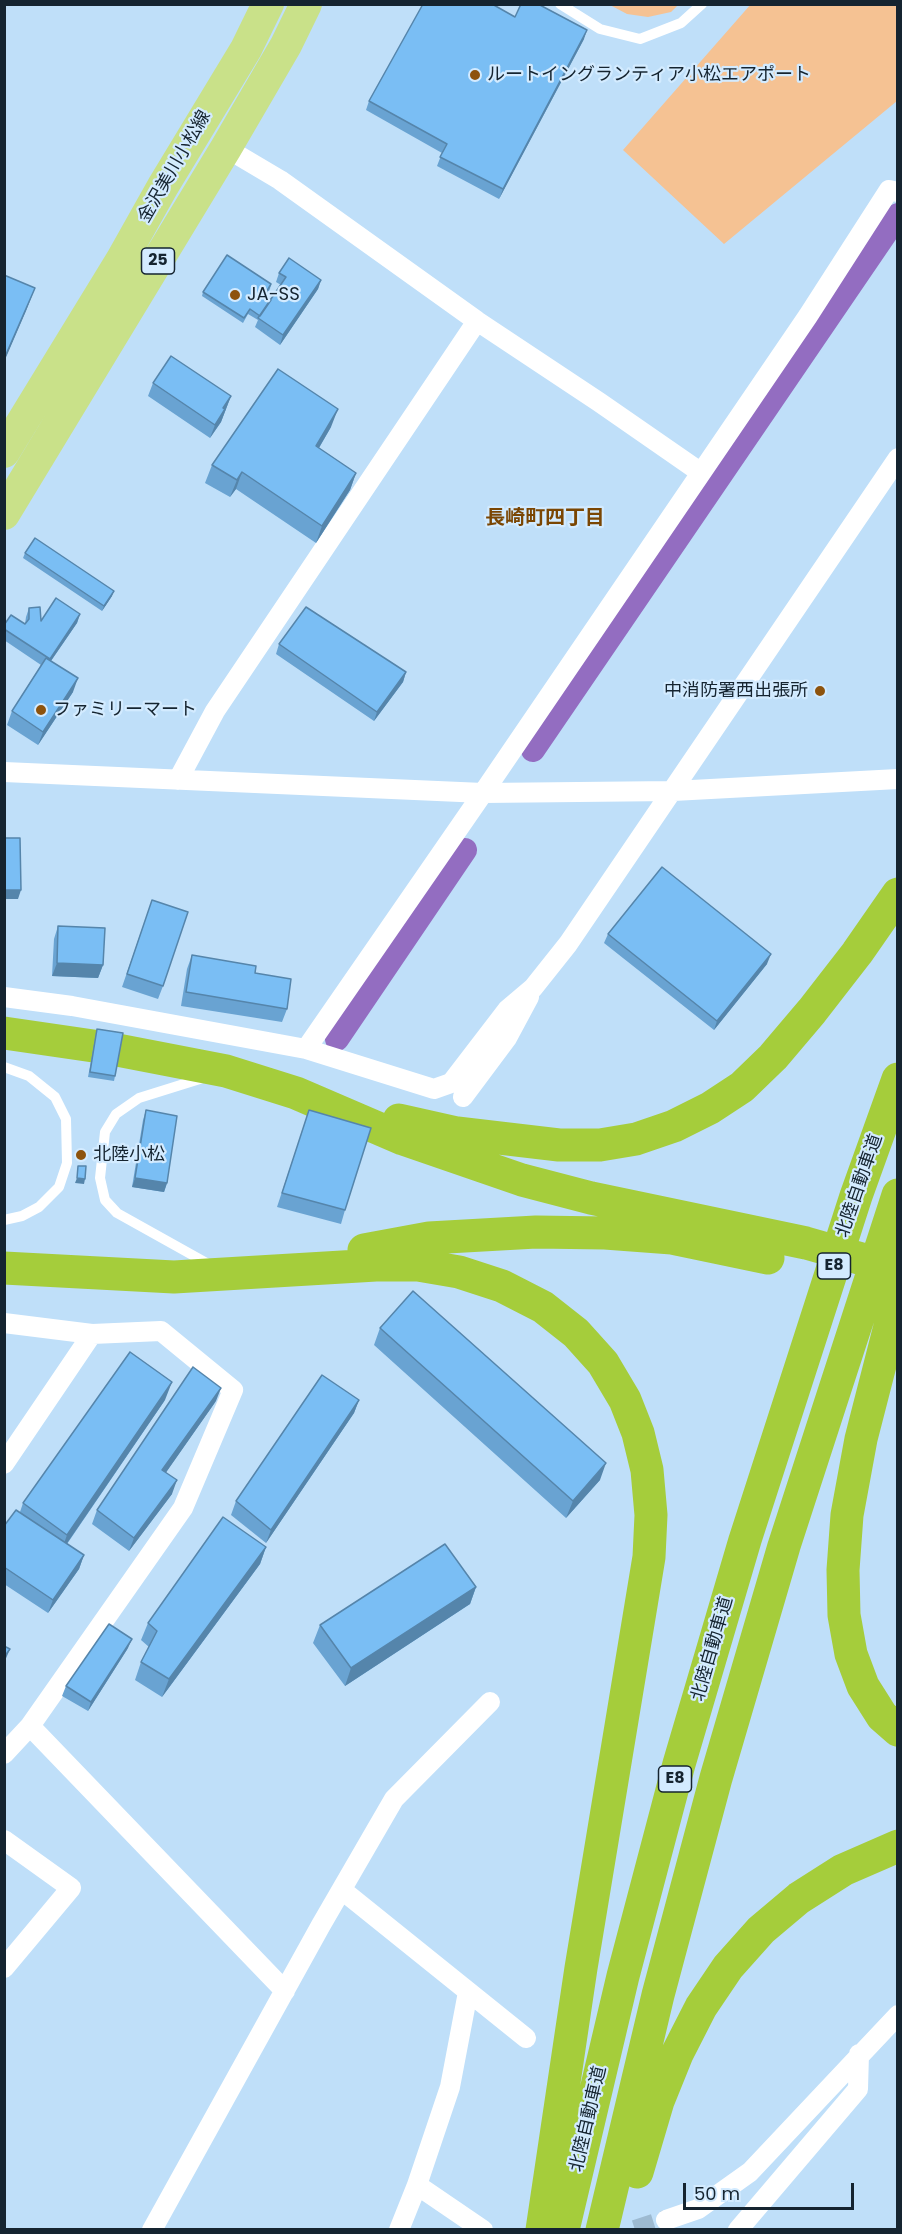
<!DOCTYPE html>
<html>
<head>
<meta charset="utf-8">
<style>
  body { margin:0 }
  #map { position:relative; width:902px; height:2234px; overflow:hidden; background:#bfdff9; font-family:Poppins,sans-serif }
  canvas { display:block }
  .frame { position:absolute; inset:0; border:6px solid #152430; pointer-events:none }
  .scale { position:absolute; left:683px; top:2183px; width:171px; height:27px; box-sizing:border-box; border:3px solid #152430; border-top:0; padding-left:8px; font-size:18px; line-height:21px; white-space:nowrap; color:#152430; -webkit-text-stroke:4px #d3ebff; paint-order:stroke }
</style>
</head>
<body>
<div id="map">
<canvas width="902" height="2234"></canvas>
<div class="frame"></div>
<div class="scale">50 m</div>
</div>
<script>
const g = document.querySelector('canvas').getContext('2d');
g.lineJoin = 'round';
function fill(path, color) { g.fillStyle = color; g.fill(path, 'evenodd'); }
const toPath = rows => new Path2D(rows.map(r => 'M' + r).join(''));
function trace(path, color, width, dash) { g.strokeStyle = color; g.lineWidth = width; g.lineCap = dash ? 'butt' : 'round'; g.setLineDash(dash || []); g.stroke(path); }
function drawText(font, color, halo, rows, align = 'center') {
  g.font = font + ' Poppins,"Noto Sans JP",sans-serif'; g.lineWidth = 4.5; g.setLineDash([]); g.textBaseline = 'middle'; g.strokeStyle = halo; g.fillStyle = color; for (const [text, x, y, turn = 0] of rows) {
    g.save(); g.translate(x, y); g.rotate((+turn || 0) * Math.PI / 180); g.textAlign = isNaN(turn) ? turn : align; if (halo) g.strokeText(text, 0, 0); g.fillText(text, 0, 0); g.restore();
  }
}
fill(toPath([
  [751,4,897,5,897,101,724,244,623,150],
  [610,5,678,5,671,12,648,17,627,14]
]), '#f5c293');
trace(toPath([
  [533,750,898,215],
  [337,1039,465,850]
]), '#936dc1', 24);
trace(toPath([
  [635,2230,666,2220]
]), '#9dbad1', 20, [20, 10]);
trace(toPath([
  [560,4,600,29,640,39,681,23,702,4],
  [4,1067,29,1076,55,1097,66,1119,67,1163,59,1187,39,1207,22,1216,4,1220],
  [203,1078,139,1098,116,1114,105,1132,100,1178,105,1200,117,1213,212,1266]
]), '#fff', 10);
trace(toPath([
  [226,148,280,180,477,321,599,402,700,472],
  [4,772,483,793,673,791,898,779],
  [178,780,215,711,477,321],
  [4,997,72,1006,306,1049,434,1089,451,1083,507,1010,533,988,568,944,898,458],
  [306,1049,483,793,808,316,889,190,898,192],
  [463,1097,507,1038,529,997],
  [4,1323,92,1334,4,1464],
  [30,1726,285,1991],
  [4,1754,30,1726,183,1508,233,1390,161,1331,92,1334],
  [4,1840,71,1888,4,1968],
  [342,1890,526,2038],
  [417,2185,483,2230],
  [666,2220,698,2209,750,2172,898,2015],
  [152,2230,321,1925,394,1799,490,1702],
  [399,2230,417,2185,450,2087,468,1992],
  [738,2230,858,2089,859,2054]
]), '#fff', 20);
trace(toPath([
  [4,452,122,259,163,186,246,49,268,4],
  [4,514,226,148,286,45,306,4]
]), '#c9e189', 32);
trace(toPath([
  [4,1033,107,1048,226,1071,296,1093,403,1139,522,1180,591,1198,806,1243,862,1259,898,1272],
  [399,1120,457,1133,559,1145,600,1145,636,1139,674,1126,710,1108,742,1087,773,1057,812,1011,857,953,898,894],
  [364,1250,429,1238,536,1232,605,1233,672,1238,768,1258],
  [4,1268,174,1277,376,1265,418,1265,459,1272,502,1286,543,1307,576,1333,603,1363,625,1400,638,1433,647,1470,651,1515,649,1557,581,1968,542,2230],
  [898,1295,861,1439,847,1515,843,1570,844,1615,851,1654,863,1686,882,1716,898,1730],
  [637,2172,658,2101,677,2054,701,2007,728,1967,761,1930,799,1898,843,1870,898,1846],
  [563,2230,623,1976,679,1764,745,1540,856,1196,898,1079],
  [602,2230,658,1995,716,1778,784,1546,898,1195]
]), '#a5cd3b', 33);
fill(toPath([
  [515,17,584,39,499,199,437,166,442,153,366,110,369,101],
  [279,273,321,280,318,289,280,345,255,327,258,320,248,314,243,323,202,296,203,292,271,284,270,289,265,297,271,300,281,285,276,282],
  [153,383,231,396,221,422,210,438,148,396],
  [331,427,319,448,356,473,350,490,316,543,236,489,230,497,205,483,212,465],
  [25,553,112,596,102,611,23,558],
  [29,608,41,621,80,614,77,623,51,661,73,692,38,745,7,725,12,711,41,665,4,640,4,625,25,624,26,617],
  [279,644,406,672,403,682,374,721,276,654],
  [152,900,163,986,158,999,122,987],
  [58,926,103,965,98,978,52,976,54,939],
  [608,934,767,964,714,1030,604,943],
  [192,955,255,973,287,1009,282,1022,181,1006,187,969],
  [97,1029,115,1076,114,1081,88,1077,96,1033],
  [146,1110,167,1183,164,1192,132,1187,143,1120],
  [309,1110,345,1210,341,1224,277,1207],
  [380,1328,600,1480,566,1518,374,1345],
  [165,1400,67,1544,84,1555,79,1569,48,1613,4,1584,4,1526,20,1512,23,1503],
  [359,1400,354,1413,266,1543,231,1515,236,1501],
  [216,1401,166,1472,172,1494,129,1551,92,1524,97,1510],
  [266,1547,260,1564,162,1697,135,1680,141,1662,149,1647,141,1640,148,1623],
  [476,1587,470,1604,345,1686,313,1643,320,1625],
  [128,1648,88,1711,62,1696,66,1686]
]), '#69a3d2');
fill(toPath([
  [587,30,584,39,499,199,503,189],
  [321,280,318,289,280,345,283,335],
  [35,288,26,311,4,362,4,359],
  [231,396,221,422,210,438,215,425,223,408],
  [338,409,331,427,310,463,316,446],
  [242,472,236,489,230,497,237,480],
  [356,473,350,490,316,543,322,526],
  [114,591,112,596,102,611,104,606],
  [80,614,77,623,46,668,50,659],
  [406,672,403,682,374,721,377,712],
  [78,678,73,692,38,745,43,732],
  [4,890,21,890,18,899,4,899],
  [771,954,767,964,714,1030,717,1021],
  [57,963,103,965,98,978,52,976],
  [77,1178,85,1179,84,1184,75,1183],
  [135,1178,167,1183,164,1192,132,1187],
  [172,1382,165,1400,61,1552,67,1535],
  [221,1388,216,1401,158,1484,162,1470],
  [359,1400,354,1413,266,1543,271,1530],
  [606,1463,600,1480,566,1518,573,1501],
  [177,1480,172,1494,129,1551,134,1538],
  [266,1547,260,1564,162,1697,169,1679],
  [84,1555,79,1569,48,1613,53,1600],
  [476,1587,470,1604,345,1686,351,1668],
  [132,1639,128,1648,88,1711,91,1702],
  [10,1649,4,1663,4,1657]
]), '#5585ab');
const building = toPath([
  [423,4,492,4,515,17,521,4,538,4,587,30,503,189,440,157,447,144,369,101,423,4],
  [227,255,271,284,264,296,271,300,260,316,250,309,244,318,203,292,227,255],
  [289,258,321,280,283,335,258,318,286,277,279,273,289,258],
  [4,275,35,288,4,359,4,275],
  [171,356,231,396,223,408,225,409,215,425,153,383,171,356],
  [278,369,338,409,316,446,356,473,322,526,242,472,237,480,212,465,278,369],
  [35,538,114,591,104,606,25,553,35,538],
  [56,598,80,614,50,659,4,629,4,625,11,615,25,624,29,619,29,608,40,607,41,621,56,598],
  [306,607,406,672,377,712,279,644,306,607],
  [46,658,78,678,43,732,12,711,46,658],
  [4,838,20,838,21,890,4,890,4,838],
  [662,867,771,954,717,1021,608,934,662,867],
  [152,900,188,912,163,986,127,974,152,900],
  [58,926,105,928,103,965,57,963,58,926],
  [192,955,256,966,255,973,291,979,287,1009,186,992,192,955],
  [97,1029,123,1033,115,1076,90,1072,97,1029],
  [146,1110,177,1116,167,1183,135,1178,146,1110],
  [309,1110,371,1128,345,1210,282,1193,309,1110],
  [78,1166,86,1166,85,1179,77,1178,78,1166],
  [413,1291,606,1463,573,1501,380,1328,413,1291],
  [130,1352,172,1382,67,1535,23,1503,130,1352],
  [193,1367,221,1388,162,1470,177,1480,134,1538,97,1510,193,1367],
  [322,1375,359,1400,271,1530,236,1501,322,1375],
  [16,1510,84,1555,53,1600,4,1567,4,1526,16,1510],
  [223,1517,266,1547,169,1679,141,1662,157,1631,148,1623,223,1517],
  [445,1544,476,1587,351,1668,320,1625,445,1544],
  [109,1624,132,1639,91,1702,66,1686,109,1624],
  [4,1646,10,1649,4,1657,4,1646]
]);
fill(building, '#7abef4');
trace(building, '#5585ab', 1.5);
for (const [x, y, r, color] of [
  [475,75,6,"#8d530d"],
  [235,295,6,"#8d530d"],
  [820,691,6,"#8d530d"],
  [41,710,6,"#8d530d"],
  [81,1155,6,"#8d530d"]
]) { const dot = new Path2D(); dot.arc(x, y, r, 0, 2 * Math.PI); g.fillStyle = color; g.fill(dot); trace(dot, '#d3ebff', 2); }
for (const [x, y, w] of [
  [158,261,33],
  [834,1266,33],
  [675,1779,33]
]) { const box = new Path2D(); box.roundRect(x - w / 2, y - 13, w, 26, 4.5); g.fillStyle = '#d3ebff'; g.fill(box); trace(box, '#152430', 1.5); }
drawText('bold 16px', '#152430', null, [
  ["25",158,261],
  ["E8",834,1266],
  ["E8",675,1779]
]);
drawText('18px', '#152430', '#d3ebff', [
  ["ルートイングランティア小松エアポート",487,75],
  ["JA-SS",247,295],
  ["中消防署西出張所",808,691,"right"],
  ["ファミリーマート",53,710],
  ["北陸小松",93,1155]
], 'left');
drawText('18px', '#152430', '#d3ebff', [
  ["金沢美川小松線",175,167,-60],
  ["北陸自動車道",860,1186,-71],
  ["北陸自動車道",713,1649,-74],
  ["北陸自動車道",589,2119,-77]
]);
drawText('bold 20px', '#7a4603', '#d3ebff', [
  ["長崎町四丁目",545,519]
]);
</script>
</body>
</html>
